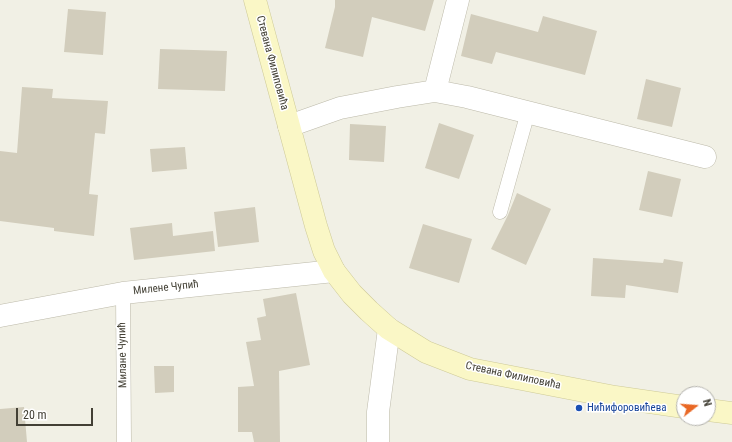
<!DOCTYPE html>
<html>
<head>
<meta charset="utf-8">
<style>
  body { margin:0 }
  #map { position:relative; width:732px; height:442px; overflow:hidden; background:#f1f0e5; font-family:"Roboto Condensed",sans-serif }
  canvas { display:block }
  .north { position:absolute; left:676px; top:386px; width:40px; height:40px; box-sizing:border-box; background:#fff; border:1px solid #b4b3ae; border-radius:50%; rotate:73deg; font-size:11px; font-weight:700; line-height:16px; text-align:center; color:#434035 }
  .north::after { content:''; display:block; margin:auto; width:14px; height:18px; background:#e96825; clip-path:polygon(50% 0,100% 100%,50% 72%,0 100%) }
  .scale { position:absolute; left:16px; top:408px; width:77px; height:18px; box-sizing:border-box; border:2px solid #434035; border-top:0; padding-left:5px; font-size:12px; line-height:14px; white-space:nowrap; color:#434035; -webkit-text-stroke:3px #fff; paint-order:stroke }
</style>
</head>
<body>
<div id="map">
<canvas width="732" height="442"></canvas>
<div class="north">N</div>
<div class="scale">20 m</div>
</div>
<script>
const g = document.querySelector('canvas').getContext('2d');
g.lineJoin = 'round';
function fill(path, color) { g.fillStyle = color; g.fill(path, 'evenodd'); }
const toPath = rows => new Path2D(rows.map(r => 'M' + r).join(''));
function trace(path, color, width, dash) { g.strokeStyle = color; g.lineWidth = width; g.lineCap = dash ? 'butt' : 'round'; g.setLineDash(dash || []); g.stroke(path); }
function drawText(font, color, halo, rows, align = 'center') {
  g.font = font + ' "Roboto Condensed",sans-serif'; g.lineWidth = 3; g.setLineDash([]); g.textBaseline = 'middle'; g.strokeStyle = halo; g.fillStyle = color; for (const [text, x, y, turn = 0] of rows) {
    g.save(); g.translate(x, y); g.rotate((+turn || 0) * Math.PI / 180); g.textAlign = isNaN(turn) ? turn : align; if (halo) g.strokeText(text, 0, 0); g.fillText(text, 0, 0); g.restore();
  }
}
fill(toPath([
  [335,0,434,0,425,31,372,17,363,57,325,48,335,7],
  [68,9,106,12,103,55,64,52],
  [471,14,538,32,543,16,597,31,585,75,496,52,492,64,461,56],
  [160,49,227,51,225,91,158,89],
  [646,79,681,88,672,127,637,119],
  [22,87,53,89,52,98,108,101,105,134,95,133,89,194,98,195,94,236,54,231,54,228,0,221,0,151,17,153],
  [439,123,474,135,459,179,425,168],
  [350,124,386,126,384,162,349,160],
  [185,147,187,169,152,172,150,149],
  [648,171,681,179,672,217,639,210],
  [517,193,551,209,526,265,491,249,508,215],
  [255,207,259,242,218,247,214,212],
  [172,223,173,236,213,231,215,251,134,260,130,228],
  [423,224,472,239,459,283,409,268],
  [593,258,663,263,664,259,683,262,678,293,626,285,625,298,591,296],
  [296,293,310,365,279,371,280,442,254,442,252,432,238,432,238,387,254,386,246,342,261,340,257,318,266,316,263,299],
  [154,366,174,366,174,392,155,393],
  [24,407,27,442,0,442,0,409]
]), '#d2cdbc');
const service = toPath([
  [500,212,528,112],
  [123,293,124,442]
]);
const minor = toPath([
  [435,91,458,0],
  [289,126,340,108,397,97,435,91,467,97,705,157],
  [0,316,123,293,334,271],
  [378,442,378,412,389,329]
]);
const secondary = toPath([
  [255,0,316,226,324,251,334,271,352,294,369,311,389,329,426,352,470,369,615,397,684,407],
  [708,410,732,413]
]);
trace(service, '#bcb9a9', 15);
trace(minor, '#bcb9a9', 23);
trace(secondary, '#ceca98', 23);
trace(service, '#fff', 14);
trace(minor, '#fff', 22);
trace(secondary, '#faf7c6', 22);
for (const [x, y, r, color] of [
  [579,408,4,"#1a4fb4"]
]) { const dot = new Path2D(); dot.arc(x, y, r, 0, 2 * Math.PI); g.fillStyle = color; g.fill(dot); trace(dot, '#fff', 1.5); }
drawText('11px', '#434035', '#fff', [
  ["Стевана Филиповића",272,63,75],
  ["Милене Чупић",166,288,-6],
  ["Милане Чупић",123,355,-91],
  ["Стевана Филиповића",513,376,12]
]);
drawText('11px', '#164399', '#fff', [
  ["Нићифоровићева",587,408]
], 'left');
</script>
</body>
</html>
